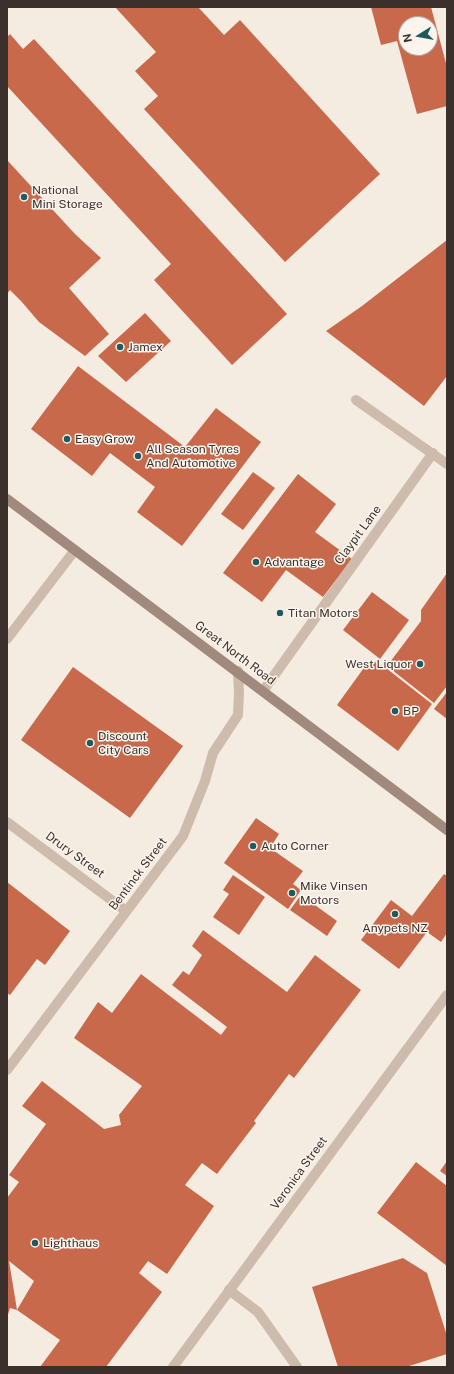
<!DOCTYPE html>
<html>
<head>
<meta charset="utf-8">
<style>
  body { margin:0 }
  #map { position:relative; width:454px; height:1374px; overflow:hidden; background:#f4ebe1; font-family:"Public Sans",sans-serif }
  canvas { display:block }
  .frame { position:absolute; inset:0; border:8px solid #3b302b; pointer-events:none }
  .north { position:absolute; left:398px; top:16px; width:40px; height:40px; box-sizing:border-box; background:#fbf5ee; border:1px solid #aea6a0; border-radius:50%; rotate:259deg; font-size:11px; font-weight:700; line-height:16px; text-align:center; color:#3b302b }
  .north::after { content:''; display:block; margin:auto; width:14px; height:18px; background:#1f5a5e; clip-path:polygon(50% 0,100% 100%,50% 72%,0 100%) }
</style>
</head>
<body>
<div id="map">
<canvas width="454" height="1374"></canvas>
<div class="frame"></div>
<div class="north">N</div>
</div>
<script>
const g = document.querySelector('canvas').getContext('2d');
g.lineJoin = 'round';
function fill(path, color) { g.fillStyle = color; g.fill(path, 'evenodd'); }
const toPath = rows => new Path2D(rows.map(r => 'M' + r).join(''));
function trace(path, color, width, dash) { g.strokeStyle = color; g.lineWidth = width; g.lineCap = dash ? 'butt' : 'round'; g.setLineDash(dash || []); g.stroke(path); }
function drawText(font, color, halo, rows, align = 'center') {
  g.font = font + ' "Public Sans",sans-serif'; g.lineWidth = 3; g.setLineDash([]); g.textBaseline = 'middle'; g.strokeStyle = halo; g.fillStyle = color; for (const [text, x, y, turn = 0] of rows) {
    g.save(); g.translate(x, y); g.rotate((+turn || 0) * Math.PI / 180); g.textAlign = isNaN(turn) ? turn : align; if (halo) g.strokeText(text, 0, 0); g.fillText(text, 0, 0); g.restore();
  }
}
fill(toPath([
  [115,7,198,7,224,35,240,20,380,174,285,262,144,109,158,96,135,71,156,52],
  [371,7,431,7,447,67,447,106,417,114,397,41,381,45],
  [406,24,430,24,430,48,406,48],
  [10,34,23,49,34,39,287,314,232,365,154,280,171,264,7,86,7,37],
  [7,160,75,234,101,258,69,288,109,334,85,356,39,322,21,301,10,290,7,294],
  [447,240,447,376,424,406,326,331,362,306],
  [145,313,171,341,126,382,98,356],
  [78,366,185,447,216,408,261,442,182,546,137,512,155,487,110,453,92,476,31,429],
  [253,472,275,488,243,530,221,514],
  [298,474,336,504,315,532,352,559,323,597,286,570,262,602,223,573],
  [447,573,447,686,434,703,387,666,421,621,421,610],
  [372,592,409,620,380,659,343,630],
  [373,661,386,668,432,704,398,751,337,705,366,665],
  [73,667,183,746,130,818,21,740],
  [447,692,447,719,434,709],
  [256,818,279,834,270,848,303,871,293,884,301,890,288,909,224,863],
  [444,874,447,876,447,933,441,942,427,932,399,969,361,940,391,900,412,916],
  [233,875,265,897,239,935,213,917,229,894,223,890],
  [7,882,70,931,45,965,37,959,10,995,7,993],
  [301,895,337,921,327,936,290,910],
  [203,930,287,992,315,955,361,990,294,1078,289,1074,254,1121,256,1123,217,1174,202,1163,185,1185,214,1206,167,1274,148,1261,139,1273,162,1292,106,1367,40,1367,60,1340,17,1310,34,1281,9,1261,17,1310,10,1308,7,1318,7,1198,19,1182,9,1175,46,1124,22,1106,42,1081,104,1129,121,1125,119,1115,142,1086,74,1038,98,1002,112,1013,141,974,221,1035,227,1027,172,985,183,971,189,975,202,955,192,946],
  [447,1161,447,1176,440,1171],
  [416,1162,447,1186,447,1266,377,1213],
  [403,1258,427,1273,447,1336,447,1354,406,1367,338,1367,312,1287]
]), '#c8694b');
trace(toPath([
  [229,1290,258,1312,297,1367]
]), '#cdbbac', 10);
trace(toPath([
  [356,400,447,464],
  [7,639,75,550],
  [263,691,433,453],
  [7,822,126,911],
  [7,1070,183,836,205,781,213,753,238,715,239,693,238,671],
  [173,1367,447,995]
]), '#cdbbac', 10);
trace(toPath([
  [7,499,447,830]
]), '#a18a7d', 10);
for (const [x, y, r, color] of [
  [24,197,4,"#1f5a5e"],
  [120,347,4,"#1f5a5e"],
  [67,439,4,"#1f5a5e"],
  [138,456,4,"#1f5a5e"],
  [256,562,4,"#1f5a5e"],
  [280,613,4,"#1f5a5e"],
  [420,664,4,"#1f5a5e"],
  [395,711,4,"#1f5a5e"],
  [90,743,4,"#1f5a5e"],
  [253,846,4,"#1f5a5e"],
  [292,893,4,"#1f5a5e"],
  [395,914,4,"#1f5a5e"],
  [35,1243,4,"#1f5a5e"]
]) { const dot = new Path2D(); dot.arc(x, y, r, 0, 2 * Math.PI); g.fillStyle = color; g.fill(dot); trace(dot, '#fbf5ee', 1.5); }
drawText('12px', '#3b302b', '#fbf5ee', [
  ["National",32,190],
  ["Mini Storage",32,204],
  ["Jamex",128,347],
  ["Easy Grow",75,439],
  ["All Season Tyres",146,449],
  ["And Automotive",146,463],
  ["Advantage",264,562],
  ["Titan Motors",288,613],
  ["West Liquor",412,664,"right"],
  ["BP",403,711],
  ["Discount",98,736],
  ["City Cars",98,750],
  ["Auto Corner",261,846],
  ["Mike Vinsen",300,886],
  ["Motors",300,900],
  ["Anypets NZ",395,928,"center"],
  ["Lighthaus",43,1243]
], 'left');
drawText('12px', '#3b302b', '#fbf5ee', [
  ["Claypit Lane",358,535,-54],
  ["Great North Road",235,653,37],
  ["Drury Street",75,855,36],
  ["Bentinck Street",138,874,-53],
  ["Veronica Street",299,1173,-54]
]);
</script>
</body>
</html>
